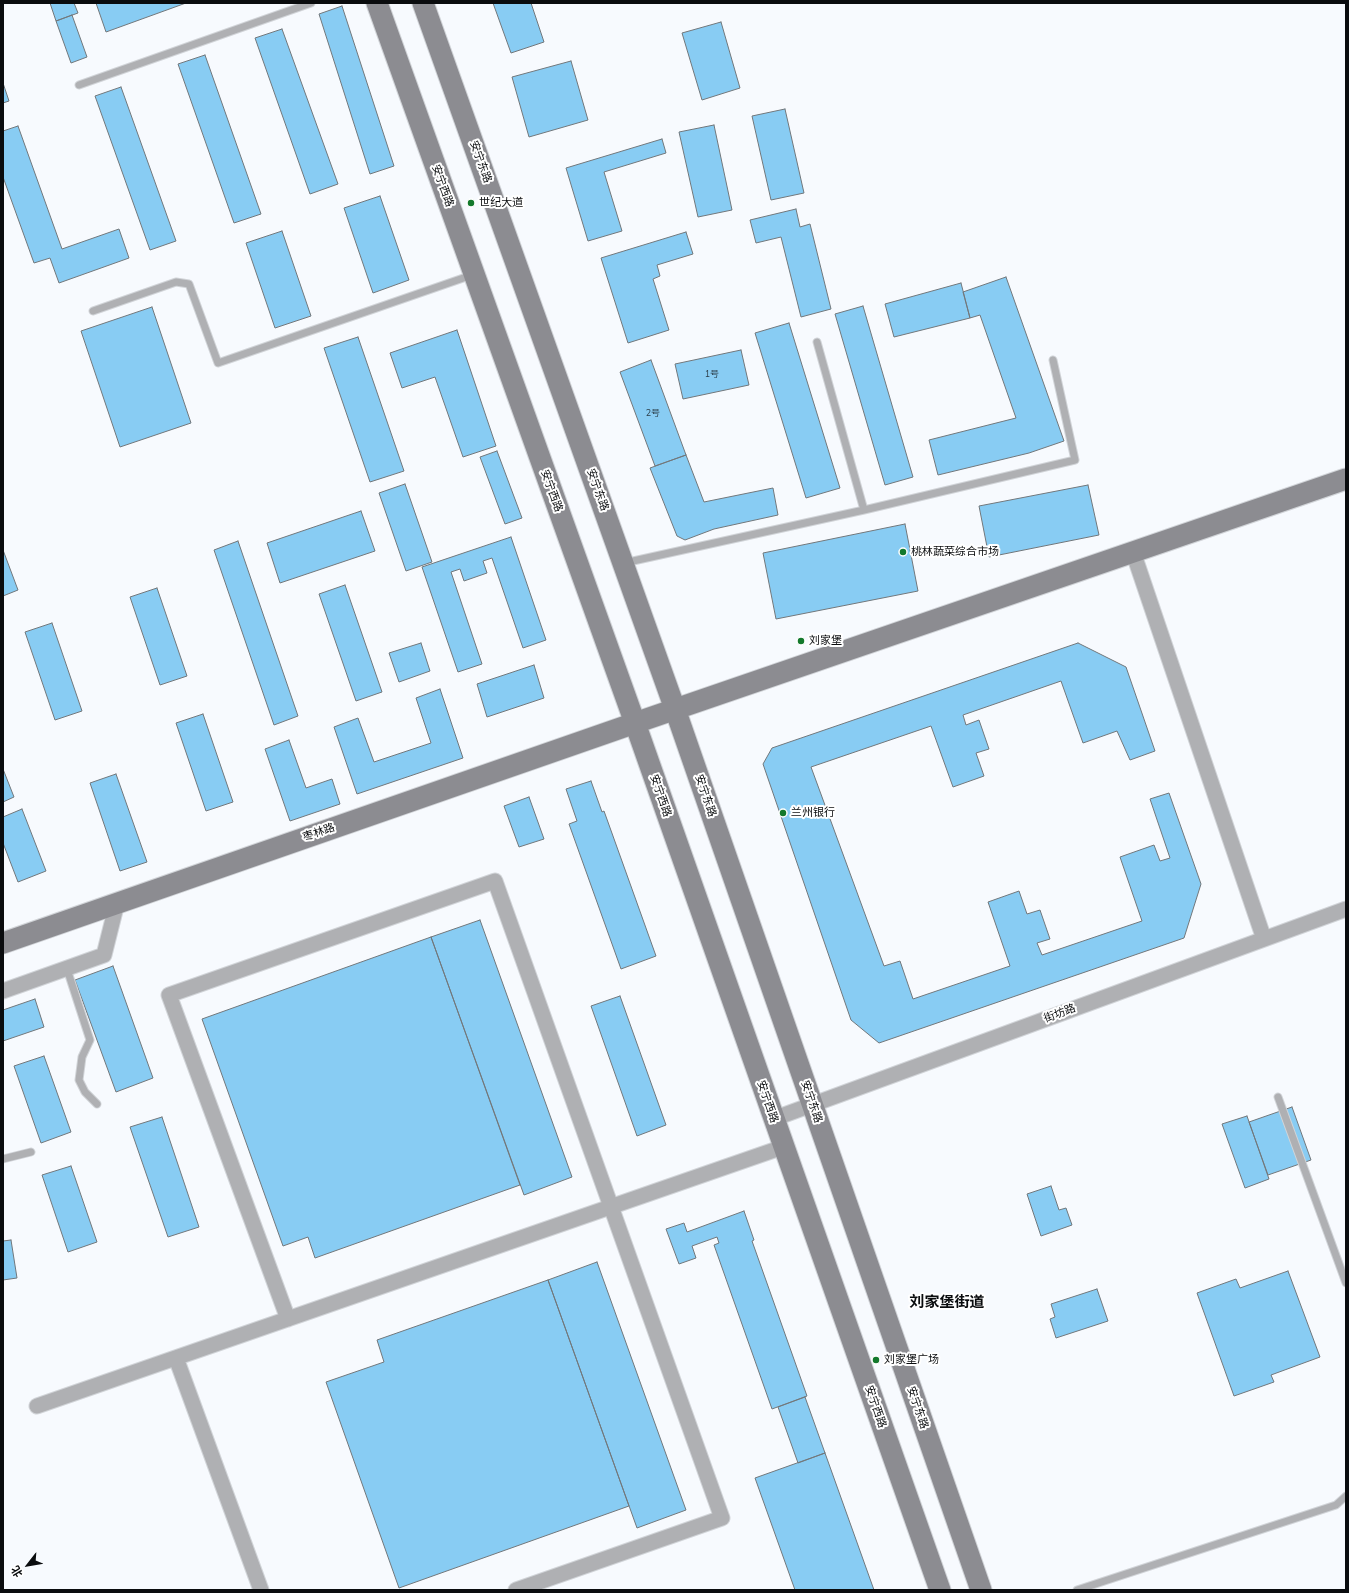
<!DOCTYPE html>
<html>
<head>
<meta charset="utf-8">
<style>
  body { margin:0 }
  #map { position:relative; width:1349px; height:1593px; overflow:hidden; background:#f7fafe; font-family:"Nunito Sans","Noto Sans SC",sans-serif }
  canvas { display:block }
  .frame { position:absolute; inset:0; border:4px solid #0a0c0e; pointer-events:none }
  .north { position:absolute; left:8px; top:1545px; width:40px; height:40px; -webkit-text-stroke:3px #fff; paint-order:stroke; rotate:239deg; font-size:11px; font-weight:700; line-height:16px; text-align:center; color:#0a0c0e }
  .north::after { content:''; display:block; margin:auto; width:14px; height:18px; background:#0a0c0e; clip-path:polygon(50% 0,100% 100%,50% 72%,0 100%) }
</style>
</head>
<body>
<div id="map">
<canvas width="1349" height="1593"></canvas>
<div class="frame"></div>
<div class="north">北</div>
</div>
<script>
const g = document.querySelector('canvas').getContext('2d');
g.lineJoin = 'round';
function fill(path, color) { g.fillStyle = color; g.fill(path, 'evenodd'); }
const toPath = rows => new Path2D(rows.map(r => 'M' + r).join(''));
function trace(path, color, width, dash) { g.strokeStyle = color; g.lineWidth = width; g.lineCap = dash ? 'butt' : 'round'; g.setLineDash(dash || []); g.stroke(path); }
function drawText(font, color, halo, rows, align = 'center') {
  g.font = font + ' "Nunito Sans","Noto Sans SC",sans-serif'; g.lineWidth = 4; g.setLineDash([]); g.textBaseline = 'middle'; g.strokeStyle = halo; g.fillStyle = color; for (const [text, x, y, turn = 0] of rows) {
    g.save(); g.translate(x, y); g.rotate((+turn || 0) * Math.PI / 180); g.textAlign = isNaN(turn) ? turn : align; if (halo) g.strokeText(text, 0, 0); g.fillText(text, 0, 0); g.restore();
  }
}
const building = toPath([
  [50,3,74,3,78,13,56,21,50,3],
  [96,3,186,3,106,32,96,3],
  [493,3,531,3,544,42,511,53,493,3],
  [342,6,394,166,370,174,319,14,342,6],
  [72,15,87,57,71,63,56,21,72,15],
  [721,22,740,88,702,100,682,33,721,22],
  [282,29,338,184,310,194,255,38,282,29],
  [205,55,261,214,234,223,178,64,205,55],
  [571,61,588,120,529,137,512,77,571,61],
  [3,83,9,101,3,103,3,83],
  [121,87,176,241,150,250,95,96,121,87],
  [785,109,804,193,771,200,752,116,785,109],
  [714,125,732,210,698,217,679,132,714,125],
  [18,126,62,249,119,229,129,258,59,283,50,258,34,263,3,177,3,131,18,126],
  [662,139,666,153,604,172,622,231,588,241,566,168,662,139],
  [380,196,409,280,373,293,344,208,380,196],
  [796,209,800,227,810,224,831,309,801,317,781,237,756,243,750,220,796,209],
  [282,231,311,316,275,328,246,243,282,231],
  [686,232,693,254,657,265,660,276,653,279,669,330,628,343,601,258,686,232],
  [1006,277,1064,441,1029,453,938,475,929,440,1016,418,980,315,970,318,963,292,1006,277],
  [961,283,970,318,894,337,885,304,961,283],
  [863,306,913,477,885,485,835,314,863,306],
  [152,307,191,423,120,447,81,331,152,307],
  [789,323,840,488,806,498,755,333,789,323],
  [457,330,496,446,463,457,435,377,402,388,390,353,457,330],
  [358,337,404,471,370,482,324,348,358,337],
  [741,350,749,385,683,399,675,364,741,350],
  [651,360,686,455,655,466,620,372,651,360],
  [497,451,522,518,505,524,480,457,497,451],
  [686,455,704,502,773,488,778,515,714,529,685,540,677,536,650,468,686,455],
  [405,484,432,562,406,571,379,493,405,484],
  [1088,485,1099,535,989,557,979,506,1088,485],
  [361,511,375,551,280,583,267,543,361,511],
  [905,524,918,591,776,619,763,553,905,524],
  [511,537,546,640,523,648,492,558,483,561,487,573,464,581,460,569,451,572,482,664,458,672,422,567,511,537],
  [238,541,298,716,274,725,214,550,238,541],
  [3,550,18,590,3,596,3,550],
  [345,585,382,692,356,701,319,594,345,585],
  [157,588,187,676,160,685,130,597,157,588],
  [52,623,82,711,55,720,25,632,52,623],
  [421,643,430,671,399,682,389,653,421,643],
  [1078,643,1126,667,1155,751,1130,760,1117,731,1083,743,1061,681,963,715,966,725,979,720,989,749,976,753,984,776,953,787,931,726,811,767,884,966,900,961,913,999,1010,966,988,902,1019,891,1027,914,1040,910,1050,939,1037,943,1042,955,1142,921,1120,857,1154,845,1160,861,1170,858,1150,799,1169,793,1201,884,1184,938,879,1043,851,1020,763,764,772,748,1078,643],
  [534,665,544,698,487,717,477,684,534,665],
  [440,689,463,758,357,794,334,727,358,718,374,762,431,743,416,698,440,689],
  [203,714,233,802,206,811,176,723,203,714],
  [289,740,306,788,332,779,340,804,290,821,265,749,289,740],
  [3,769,14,797,3,802,3,769],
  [116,774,147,862,120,871,90,783,116,774],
  [591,781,602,812,604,811,656,956,621,969,569,824,577,821,566,789,591,781],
  [529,797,544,839,519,847,504,806,529,797],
  [22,809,46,871,18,882,3,843,3,817,22,809],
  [480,920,572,1177,524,1195,431,937,480,920],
  [431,937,520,1185,315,1258,308,1237,283,1246,202,1019,431,937],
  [113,966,153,1078,116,1092,75,980,113,966],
  [620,996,666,1125,637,1136,591,1006,620,996],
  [35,999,44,1027,3,1041,3,1010,35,999],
  [44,1056,71,1132,41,1143,14,1066,44,1056],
  [1292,1107,1311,1160,1268,1175,1249,1122,1292,1107],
  [1247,1116,1269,1179,1245,1188,1222,1124,1247,1116],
  [162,1117,199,1227,168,1237,130,1127,162,1117],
  [71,1166,97,1242,68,1252,42,1175,71,1166],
  [1051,1186,1059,1210,1066,1208,1072,1225,1041,1236,1027,1194,1051,1186],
  [744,1211,754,1240,752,1241,807,1396,772,1409,714,1245,719,1243,717,1237,692,1246,696,1258,679,1264,666,1229,684,1223,687,1232,744,1211],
  [11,1240,17,1278,3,1280,3,1241,11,1240],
  [597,1262,686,1510,637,1528,548,1280,597,1262],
  [1288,1271,1320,1357,1271,1375,1274,1382,1234,1396,1197,1293,1236,1279,1240,1288,1288,1271],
  [548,1280,629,1506,399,1588,326,1382,384,1362,377,1340,548,1280],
  [1097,1289,1108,1321,1056,1338,1050,1319,1055,1317,1051,1304,1097,1289],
  [805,1397,825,1453,798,1463,778,1407,805,1397],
  [825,1453,874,1590,795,1590,755,1478,825,1453]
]);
fill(building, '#88ccf3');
trace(building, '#71777b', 1);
const lane = toPath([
  [79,85,311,3],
  [93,311,176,282,189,284,218,363,472,275],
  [817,342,864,510],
  [624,563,864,510,1075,460,1053,360],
  [67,969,90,1040,82,1057,79,1080,85,1092,97,1104],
  [1278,1097,1346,1283],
  [3,1159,31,1152],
  [1077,1590,1336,1505,1346,1496]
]);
const street = toPath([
  [1133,552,1264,939],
  [3,991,104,955,117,903],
  [773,1119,1346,909],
  [288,1319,169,995,495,881,722,1518,516,1590],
  [176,1358,261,1590],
  [37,1406,783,1147]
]);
const secondary = toPath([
  [377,3,635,723,940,1590],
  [423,3,675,709,981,1590],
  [3,943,635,723,1346,479]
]);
trace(lane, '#d1d4d8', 9);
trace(street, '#d1d4d8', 17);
trace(secondary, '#d1d4d8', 23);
trace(lane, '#afb0b3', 7);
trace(street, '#afb0b3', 15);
trace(secondary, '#8c8c91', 21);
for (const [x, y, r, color] of [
  [471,203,4,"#13792c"],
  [903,552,4,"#13792c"],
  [801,641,4,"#13792c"],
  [783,813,4,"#13792c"],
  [876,1360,4,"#13792c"]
]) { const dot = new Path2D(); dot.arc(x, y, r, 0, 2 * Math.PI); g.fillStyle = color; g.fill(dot); trace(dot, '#fff', 1.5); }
drawText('9px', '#2a3c47', null, [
  ["1号",712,375],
  ["2号",653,414]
]);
drawText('11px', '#0a0c0e', '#fff', [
  ["安宁东路",480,162,70],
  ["安宁西路",442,186,70],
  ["安宁东路",597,490,70],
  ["安宁西路",551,491,70],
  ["安宁西路",660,796,71],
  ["安宁东路",705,796,71],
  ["枣林路",319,833,-19],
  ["街坊路",1060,1014,-20],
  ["安宁西路",767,1102,71],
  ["安宁东路",811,1102,71],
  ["安宁西路",875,1407,71],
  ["安宁东路",917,1408,71]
]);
drawText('11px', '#0a0c0e', '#fff', [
  ["世纪大道",479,203],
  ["桃林蔬菜综合市场",911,552],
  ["刘家堡",809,641],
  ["兰州银行",791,813],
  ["刘家堡广场",884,1360]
], 'left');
drawText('bold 15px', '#0a0c0e', '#fff', [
  ["刘家堡街道",947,1303]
]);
</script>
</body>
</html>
